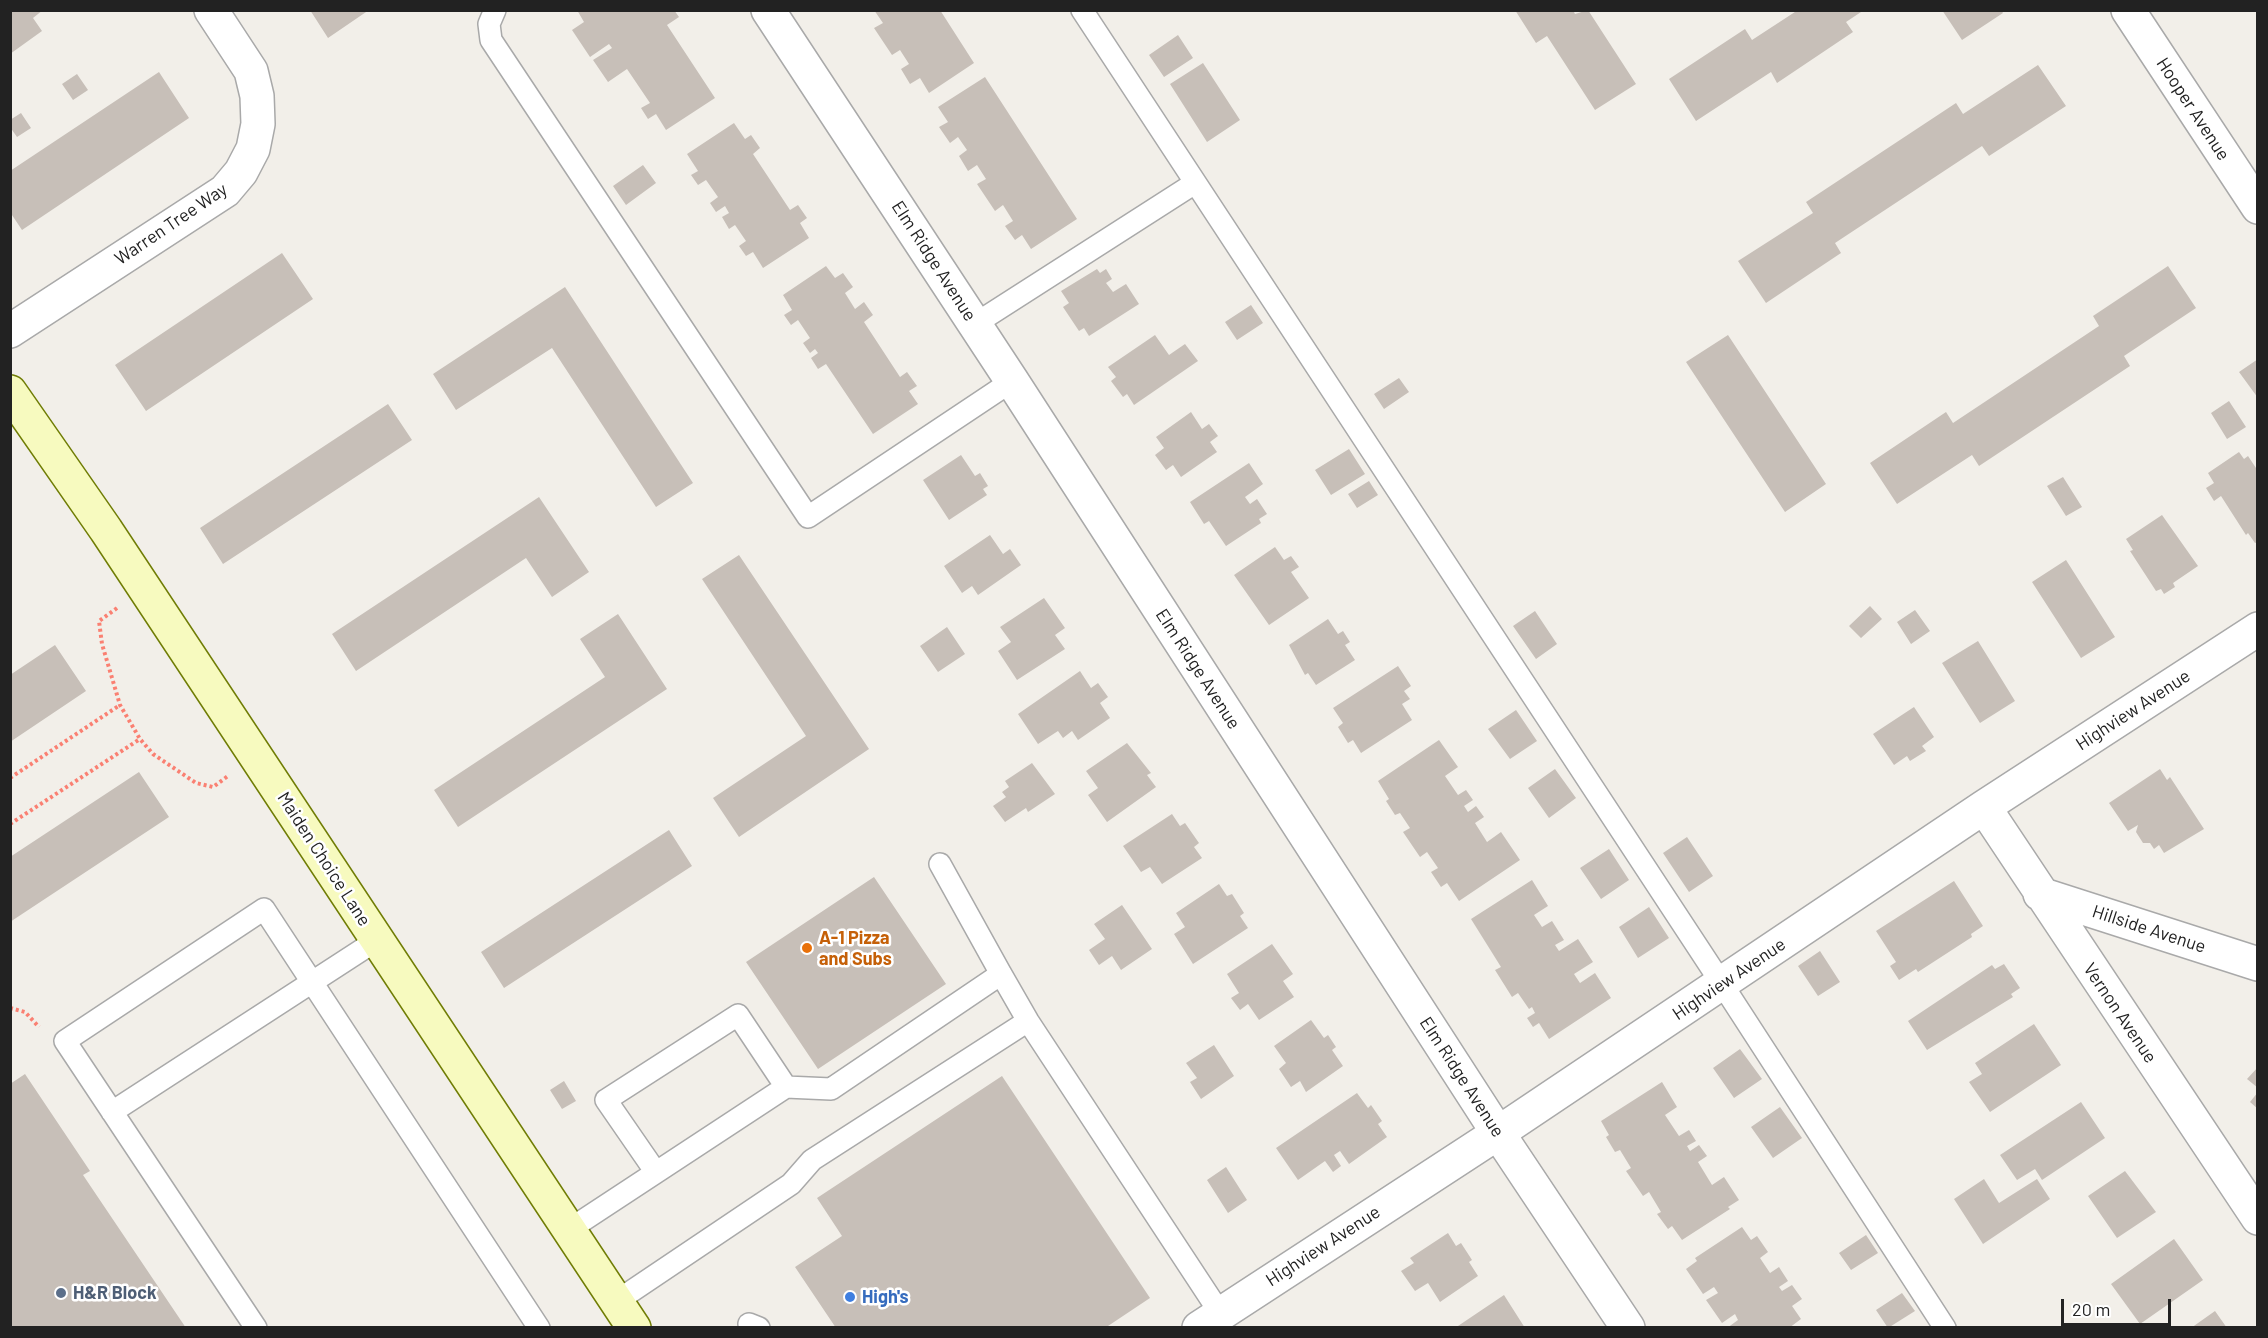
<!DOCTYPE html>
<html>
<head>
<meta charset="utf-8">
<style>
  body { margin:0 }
  #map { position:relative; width:2268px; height:1338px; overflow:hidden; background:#f2efe9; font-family:Barlow,sans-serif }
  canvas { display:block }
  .frame { position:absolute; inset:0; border:12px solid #222; pointer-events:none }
  .scale { position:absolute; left:2061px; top:1299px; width:110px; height:27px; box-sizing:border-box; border:3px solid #222; border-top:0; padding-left:8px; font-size:18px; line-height:21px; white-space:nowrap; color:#222; -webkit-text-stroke:4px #fff; paint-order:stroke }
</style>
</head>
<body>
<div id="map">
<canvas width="2268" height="1338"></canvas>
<div class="frame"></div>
<div class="scale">20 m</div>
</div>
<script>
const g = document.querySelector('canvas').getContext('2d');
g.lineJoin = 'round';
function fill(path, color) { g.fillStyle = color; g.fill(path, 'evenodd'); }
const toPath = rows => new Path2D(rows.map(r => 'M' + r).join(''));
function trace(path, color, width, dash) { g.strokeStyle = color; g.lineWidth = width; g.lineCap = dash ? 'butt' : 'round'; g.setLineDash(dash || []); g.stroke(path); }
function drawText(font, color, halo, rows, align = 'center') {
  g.font = font + ' Barlow,sans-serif'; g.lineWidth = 5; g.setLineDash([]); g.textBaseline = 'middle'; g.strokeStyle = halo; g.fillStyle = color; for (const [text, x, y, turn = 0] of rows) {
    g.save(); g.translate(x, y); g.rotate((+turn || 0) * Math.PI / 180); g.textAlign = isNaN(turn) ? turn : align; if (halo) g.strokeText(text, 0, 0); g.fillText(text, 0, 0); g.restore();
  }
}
fill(toPath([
  [10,10,43,10,33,18,42,31,10,54],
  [310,10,369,10,328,38],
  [577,10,674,10,679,17,667,25,715,98,666,130,656,114,648,119,641,108,650,103,627,69,608,82,593,60,612,48,609,44,590,57,572,30,584,22],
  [874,10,940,10,974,63,929,93,920,78,910,84,901,69,909,64,900,50,892,55,874,28,883,23],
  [1515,10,1573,10,1575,14,1588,10,1636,84,1595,110,1547,36,1536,43],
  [1798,10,1864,10,1846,22,1853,32,1777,83,1771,72,1696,121,1669,79,1745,29,1752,40],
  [1942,10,2001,10,2003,13,1962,40],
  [1178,35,1193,58,1164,77,1149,55],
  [1203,63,1240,120,1207,142,1170,84],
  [2038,65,2066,106,1989,156,1982,146,1835,243,1841,253,1766,303,1738,261,1813,213,1806,202,1956,103,1963,114],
  [159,72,189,118,22,230,10,212,10,171],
  [77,74,88,90,73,100,62,84],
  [985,77,1077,219,1031,249,1022,235,1015,240,1005,226,1013,221,1003,205,995,211,977,184,986,179,977,165,968,171,959,156,967,150,958,137,950,143,939,127,948,122,938,107],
  [21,113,31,128,17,137,10,127,10,120],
  [734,123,745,139,751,135,760,148,753,154,790,210,798,205,807,218,800,223,809,238,763,268,753,252,746,256,739,246,746,241,735,225,729,229,722,217,729,213,725,206,716,212,710,203,718,197,706,180,698,185,691,175,698,171,687,154],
  [643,165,656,183,626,205,613,186],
  [282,253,313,299,146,411,115,365],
  [826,266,835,278,843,273,853,287,845,293,855,309,864,302,873,315,864,322,900,377,907,372,917,386,909,391,918,404,873,434,826,364,818,369,811,358,818,353,815,349,810,353,803,343,810,338,798,320,791,325,784,315,792,310,783,295],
  [2168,266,2196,308,2124,356,2130,366,1979,466,1972,455,1897,504,1870,463,1946,412,1953,423,2099,326,2093,316],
  [1097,269,1100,273,1106,269,1112,279,1106,283,1113,292,1126,284,1139,304,1089,336,1084,328,1079,331,1063,307,1069,303,1061,291],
  [565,287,693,483,656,507,552,348,456,410,433,374],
  [1251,305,1263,323,1237,340,1225,322],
  [1155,335,1169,355,1185,344,1198,361,1134,405,1127,394,1123,397,1111,381,1116,377,1108,367],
  [1728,335,1826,484,1785,512,1686,362],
  [2258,359,2258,398,2239,372],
  [1399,378,1409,392,1384,409,1374,394],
  [2229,401,2246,427,2227,439,2211,413],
  [388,404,412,440,223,564,200,528],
  [1191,412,1202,429,1209,424,1218,436,1210,442,1217,452,1181,477,1173,465,1166,470,1155,455,1164,448,1156,437],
  [1349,449,1365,474,1331,495,1315,470],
  [2239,452,2244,459,2248,456,2258,471,2258,542,2255,543,2248,533,2246,535,2221,496,2214,501,2206,488,2214,483,2208,473],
  [961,455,975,476,980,473,988,486,983,489,987,495,949,520,923,480],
  [1249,463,1263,484,1245,497,1250,504,1257,499,1267,514,1259,519,1261,523,1226,546,1209,521,1204,524,1190,502],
  [2063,477,2082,507,2066,516,2047,486],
  [1369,481,1378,495,1357,508,1348,494],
  [539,497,589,572,552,597,526,558,356,671,332,634],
  [2162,515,2198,566,2173,583,2175,587,2164,594,2161,589,2156,591,2130,551,2133,550,2126,539],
  [990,535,1003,554,1010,549,1021,565,978,595,972,586,962,593,944,566],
  [1275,547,1284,560,1291,556,1299,567,1291,572,1309,598,1269,625,1234,575],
  [739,555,869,749,739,837,713,798,806,736,702,579],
  [2066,560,2115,637,2081,658,2032,582],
  [1044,598,1065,628,1055,635,1065,649,1017,680,998,651,1011,642,1000,627],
  [1870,606,1882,619,1861,638,1849,626],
  [1915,610,1930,631,1911,644,1897,622],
  [1535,611,1557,644,1536,659,1513,626],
  [618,614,667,689,458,827,434,790,605,677,580,639],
  [1328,619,1338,634,1343,631,1350,642,1345,645,1355,660,1316,685,1308,673,1305,675,1289,645],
  [947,627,965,654,938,672,920,646],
  [1978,641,2015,701,1980,723,1942,663],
  [55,645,86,691,10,742,10,675],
  [1398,666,1411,686,1404,691,1410,699,1402,704,1412,720,1361,753,1353,740,1348,743,1338,727,1343,723,1333,708],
  [1080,671,1091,688,1098,683,1108,697,1100,703,1110,718,1078,740,1072,731,1063,738,1058,731,1038,744,1018,714],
  [1914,707,1934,737,1922,746,1926,751,1910,761,1907,756,1894,765,1873,734],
  [1516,710,1537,741,1510,759,1488,729],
  [1439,740,1458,767,1445,776,1458,795,1466,790,1473,800,1464,806,1468,812,1476,806,1484,817,1475,823,1487,842,1501,832,1520,860,1459,901,1447,883,1441,887,1431,872,1438,868,1427,852,1420,857,1403,832,1410,828,1400,813,1395,815,1386,801,1389,799,1378,781],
  [1127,743,1151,773,1147,775,1156,787,1107,822,1088,795,1098,788,1086,771],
  [1032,763,1055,794,1028,812,1026,808,1005,822,993,806,1006,797,1002,792,1009,787,1005,781],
  [1555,769,1576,798,1549,818,1528,788],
  [2160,769,2167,780,2170,777,2204,829,2164,853,2159,845,2154,849,2150,843,2143,843,2136,832,2138,825,2128,831,2109,803],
  [139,772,169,817,10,922,10,857],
  [1172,814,1180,826,1185,823,1199,843,1194,847,1202,858,1162,884,1150,867,1141,872,1123,846],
  [669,830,692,866,504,988,481,952],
  [1687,837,1713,876,1689,892,1663,853],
  [1609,849,1629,880,1601,899,1580,868],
  [874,877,946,984,818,1069,746,962],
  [1532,880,1548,906,1534,915,1542,927,1552,921,1564,940,1555,945,1559,951,1578,939,1593,962,1574,974,1580,983,1595,973,1611,998,1549,1039,1539,1023,1533,1027,1527,1018,1535,1013,1532,1007,1529,1009,1518,993,1512,997,1495,970,1501,967,1471,919],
  [1954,881,1983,926,1971,934,1972,937,1918,972,1916,969,1899,980,1890,966,1896,962,1876,931],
  [1219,884,1227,896,1232,894,1244,913,1240,916,1248,928,1193,964,1174,934,1185,927,1176,913],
  [1122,905,1152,949,1121,970,1112,956,1099,965,1089,950,1105,939,1094,924],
  [1649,907,1669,938,1638,958,1619,927],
  [1272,944,1293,974,1283,981,1294,997,1259,1020,1248,1004,1240,1010,1231,998,1239,993,1227,974],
  [1820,951,1840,982,1818,996,1798,966],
  [2004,964,2020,988,2011,994,2013,997,1927,1050,1908,1021,1992,965,1995,969],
  [1311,1020,1324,1038,1328,1035,1336,1047,1332,1050,1343,1066,1306,1092,1300,1081,1291,1087,1279,1069,1286,1063,1274,1046],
  [2034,1024,2061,1065,1990,1112,1969,1082,1982,1074,1975,1063],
  [1214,1045,1234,1076,1201,1099,1190,1082,1197,1078,1186,1063],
  [1740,1049,1762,1079,1734,1098,1713,1068],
  [2258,1067,2258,1088,2247,1079],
  [25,1074,90,1171,83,1175,186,1328,10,1328,10,1084],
  [1002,1076,1150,1298,1105,1328,836,1328,795,1267,842,1236,817,1198],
  [564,1081,576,1101,562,1109,550,1090],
  [1662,1082,1677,1107,1665,1115,1679,1136,1689,1130,1696,1141,1687,1146,1690,1151,1699,1145,1707,1156,1698,1162,1712,1185,1724,1177,1739,1200,1728,1207,1730,1209,1682,1240,1672,1226,1668,1229,1657,1214,1661,1212,1649,1192,1643,1196,1626,1171,1631,1168,1620,1150,1615,1152,1606,1137,1609,1135,1601,1121],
  [2258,1092,2258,1109,2250,1102],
  [1357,1093,1368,1108,1371,1105,1382,1121,1378,1124,1387,1137,1349,1164,1340,1151,1334,1155,1341,1166,1333,1172,1325,1161,1298,1180,1276,1148],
  [2081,1102,2105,1138,2042,1180,2035,1169,2017,1180,2000,1155],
  [1780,1107,1802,1138,1773,1158,1751,1127],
  [1226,1167,1247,1200,1228,1213,1207,1180],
  [2125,1171,2156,1212,2117,1238,2088,1196],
  [1984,1179,1999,1203,2037,1179,2050,1199,1983,1244,1954,1199],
  [1742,1227,1751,1240,1757,1236,1768,1252,1760,1258,1770,1273,1779,1267,1788,1281,1779,1287,1782,1291,1792,1285,1802,1299,1792,1306,1801,1319,1789,1328,1727,1328,1738,1320,1735,1314,1722,1323,1706,1300,1718,1293,1714,1287,1703,1294,1686,1269,1697,1261,1695,1258],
  [1448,1233,1456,1246,1461,1243,1472,1260,1469,1262,1478,1276,1440,1302,1428,1283,1415,1291,1401,1271,1414,1263,1410,1258],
  [1866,1235,1878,1253,1851,1270,1839,1253],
  [2174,1239,2203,1280,2140,1324,2111,1284],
  [1902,1293,1915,1311,1888,1328,1876,1310],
  [1504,1295,1525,1328,1455,1328],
  [2215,1311,2227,1328,2191,1328]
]), '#c7bfb8');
const lane = toPath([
  [495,10,489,24,491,40,808,517,1012,381],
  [1082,10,1722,984,1945,1328],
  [975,324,1195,183],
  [940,864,1001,974],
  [112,1112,377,940],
  [655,1171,606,1100,738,1015,786,1087],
  [570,1229,786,1087,831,1089,1001,974,1028,1021,1220,1313],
  [617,1301,791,1184,812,1160,1028,1021],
  [749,1324,759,1328],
  [256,1328,65,1041,264,909,539,1328]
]);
const street = toPath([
  [768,10,1012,381,1498,1133,1628,1328],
  [2128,10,2258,207],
  [10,331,225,191,241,172,253,149,258,124,257,96,251,71,211,10],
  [1984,807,2258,1218],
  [2040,894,2258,964],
  [1199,1328,1498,1133,1984,807,2258,629]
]);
const secondary = toPath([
  [10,392,106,530,634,1328]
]);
trace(lane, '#a9a9a9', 24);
trace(street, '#a9a9a9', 36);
trace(secondary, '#707d05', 36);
trace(toPath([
  [117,608,99,621,102,644,120,705,140,739,153,754,196,783,213,787,228,776],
  [10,778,120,705],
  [10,824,140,739],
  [10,1008,25,1012,39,1027]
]), '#fa8072', 4, [3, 3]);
trace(lane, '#fff', 21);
trace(street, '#fff', 33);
trace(secondary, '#f7fabf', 33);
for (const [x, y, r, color] of [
  [807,948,6,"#e8710a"],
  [61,1293,6,"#5c6f8a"],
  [850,1297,6,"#3f7fe0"]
]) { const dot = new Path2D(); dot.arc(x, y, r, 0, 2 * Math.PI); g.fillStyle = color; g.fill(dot); trace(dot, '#fff', 2); }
drawText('18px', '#222', '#fff', [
  ["Hooper Avenue",2193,109,57],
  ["Warren Tree Way",171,224,-34],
  ["Elm Ridge Avenue",934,261,57],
  ["Elm Ridge Avenue",1198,669,57],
  ["Highview Avenue",2133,710,-33],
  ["Maiden Choice Lane",324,859,57],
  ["Hillside Avenue",2149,929,18],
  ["Highview Avenue",1729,979,-34],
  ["Vernon Avenue",2120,1013,56],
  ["Elm Ridge Avenue",1462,1077,57],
  ["Highview Avenue",1323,1246,-33]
]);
drawText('bold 18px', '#c56008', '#fff', [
  ["A-1 Pizza",819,938],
  ["and Subs",819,959]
], 'left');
drawText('bold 18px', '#4e5e75', '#fff', [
  ["H&R Block",73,1293]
], 'left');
drawText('bold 18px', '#366cbe', '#fff', [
  ["High's",862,1297]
], 'left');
</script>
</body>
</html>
